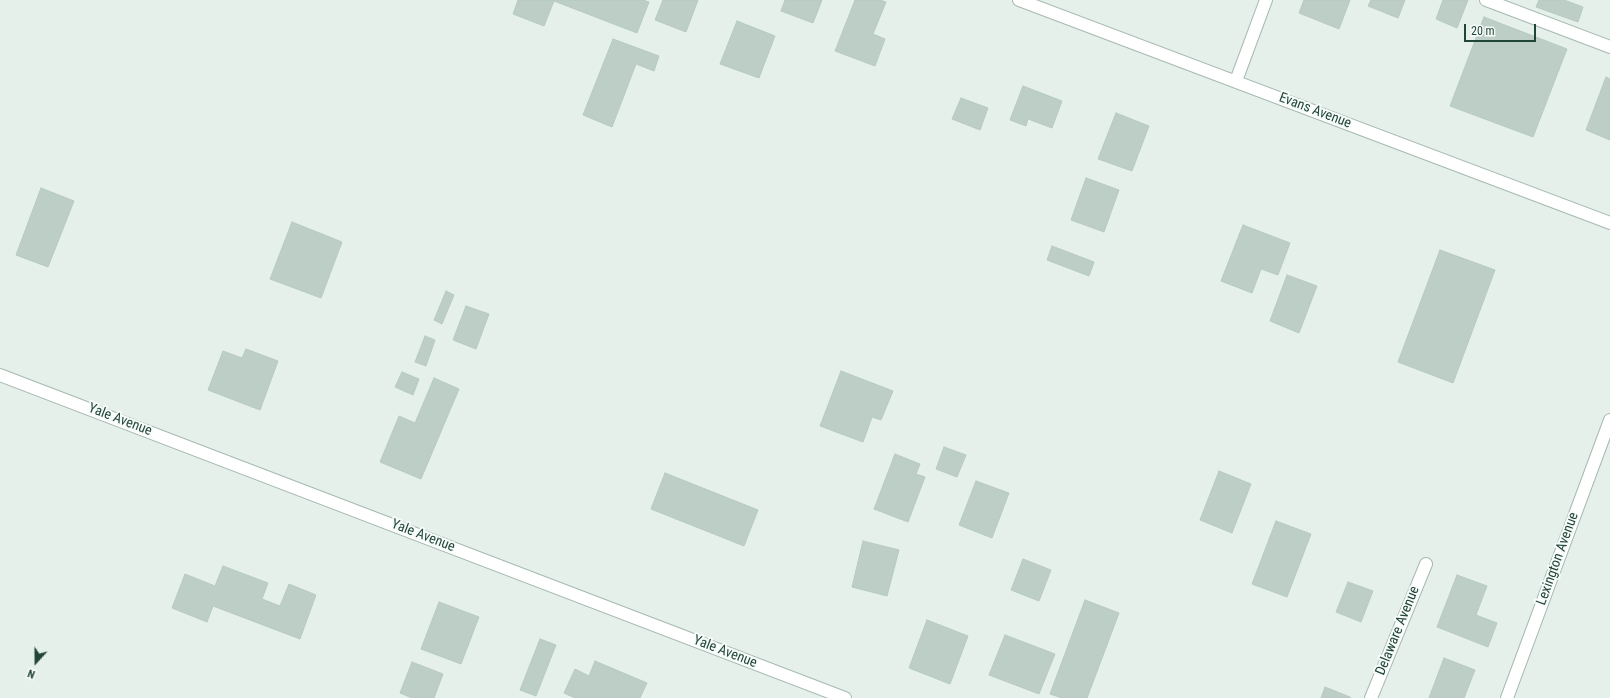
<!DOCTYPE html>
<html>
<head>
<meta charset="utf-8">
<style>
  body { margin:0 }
  #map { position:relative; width:1610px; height:698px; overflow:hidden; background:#e5f0ea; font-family:"Roboto Condensed",sans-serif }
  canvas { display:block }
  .north { position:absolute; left:16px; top:642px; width:40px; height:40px; -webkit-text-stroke:3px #f6fbf9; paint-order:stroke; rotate:201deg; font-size:11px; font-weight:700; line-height:16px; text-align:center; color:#214539 }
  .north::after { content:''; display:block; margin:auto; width:14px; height:18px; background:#214539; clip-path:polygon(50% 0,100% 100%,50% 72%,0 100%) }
  .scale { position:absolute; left:1464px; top:24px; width:72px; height:18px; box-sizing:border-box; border:2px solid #214539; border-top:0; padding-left:5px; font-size:12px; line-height:14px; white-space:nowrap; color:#214539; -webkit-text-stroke:3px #f6fbf9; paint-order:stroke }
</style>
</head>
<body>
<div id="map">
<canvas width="1610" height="698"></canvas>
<div class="north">N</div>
<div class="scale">20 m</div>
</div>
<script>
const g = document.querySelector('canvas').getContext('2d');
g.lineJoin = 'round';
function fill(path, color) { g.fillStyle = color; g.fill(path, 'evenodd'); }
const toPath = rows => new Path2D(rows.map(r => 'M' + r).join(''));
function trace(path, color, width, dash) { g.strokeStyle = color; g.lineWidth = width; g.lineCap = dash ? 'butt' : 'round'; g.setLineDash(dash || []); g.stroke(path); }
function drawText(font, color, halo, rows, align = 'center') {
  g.font = font + ' "Roboto Condensed",sans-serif'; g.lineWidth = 4; g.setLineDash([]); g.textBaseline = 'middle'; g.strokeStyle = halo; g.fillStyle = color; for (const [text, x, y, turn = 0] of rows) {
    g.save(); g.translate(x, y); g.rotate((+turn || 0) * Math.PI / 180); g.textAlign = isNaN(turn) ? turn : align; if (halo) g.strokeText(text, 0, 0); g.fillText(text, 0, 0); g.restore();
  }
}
const building = toPath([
  [518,0,643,0,649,2,637,33,554,1,544,26,513,14,518,0],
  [663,0,698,0,686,32,655,20,663,0],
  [785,0,822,0,813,23,781,11,785,0],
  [855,0,880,0,886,2,873,34,885,39,875,66,835,51,855,0],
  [1304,0,1350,0,1339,29,1299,13,1304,0],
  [1371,0,1405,0,1398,18,1368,6,1371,0],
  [1443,0,1468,0,1457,28,1436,19,1443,0],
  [1539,0,1564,0,1583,7,1578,22,1536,7,1539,0],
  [1484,17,1567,49,1533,137,1450,106,1484,17],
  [737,21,775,36,759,78,720,64,737,21],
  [613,39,659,56,654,71,636,64,612,127,583,115,613,39],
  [1606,77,1610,79,1610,140,1586,130,1606,77],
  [1023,86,1062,101,1052,128,1028,119,1026,126,1010,120,1023,86],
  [961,98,988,108,980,130,952,119,961,98],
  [1116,113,1149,126,1132,171,1098,159,1116,113],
  [1086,178,1119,190,1104,232,1071,220,1086,178],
  [41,188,74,201,48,267,16,255,41,188],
  [292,222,342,242,321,298,270,279,292,222],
  [1243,225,1290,243,1278,275,1261,269,1252,293,1221,281,1243,225],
  [1052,246,1094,262,1089,276,1047,260,1052,246],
  [1440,250,1495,270,1453,383,1398,362,1440,250],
  [1287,275,1317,286,1299,333,1270,321,1287,275],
  [446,291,454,295,442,324,434,320,446,291],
  [466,306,489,314,476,349,453,340,466,306],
  [425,336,435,340,426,366,415,362,425,336],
  [246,349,278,361,260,410,208,390,223,351,242,358,246,349],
  [841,371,893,391,881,420,872,417,863,442,820,426,841,371],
  [402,372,419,379,413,395,395,387,402,372],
  [434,378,459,389,421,479,380,462,399,416,415,423,434,378],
  [944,447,966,455,957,477,936,469,944,447],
  [895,454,920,464,916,474,925,477,908,522,874,509,895,454],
  [1219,471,1251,484,1232,533,1200,520,1219,471],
  [665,473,758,510,744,546,651,509,665,473],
  [976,481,1009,493,992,538,959,525,976,481],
  [1276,521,1311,534,1287,597,1252,584,1276,521],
  [863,541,899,550,887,596,852,587,863,541],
  [1023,559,1051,570,1039,601,1011,590,1023,559],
  [223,566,268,583,262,599,280,606,289,584,316,595,300,639,213,606,207,622,172,608,185,574,215,586,223,566],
  [1457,575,1487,586,1476,615,1497,623,1488,647,1437,627,1457,575],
  [1348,582,1373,591,1361,622,1336,612,1348,582],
  [1085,600,1119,613,1087,698,1062,698,1050,694,1085,600],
  [439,602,479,617,461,664,421,649,439,602],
  [927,620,968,636,950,684,909,668,927,620],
  [1005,635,1055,654,1039,694,989,675,1005,635],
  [540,639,556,645,536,696,520,690,540,639],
  [1444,658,1475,670,1464,698,1429,698,1444,658],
  [595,661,647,683,640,698,575,698,564,693,575,669,589,676,595,661],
  [412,662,443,674,434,698,412,698,400,693,412,662],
  [1325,687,1350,697,1350,698,1321,698,1325,687]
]);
fill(building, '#bdcec6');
trace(building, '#b6cac1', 1);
const minor = toPath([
  [1019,0,1610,223],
  [1486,0,1610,47],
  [1236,81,1266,0],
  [0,375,845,698],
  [1371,698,1426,564],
  [1507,698,1610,420]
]);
trace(minor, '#a6b9b1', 14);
trace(minor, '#fff', 12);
drawText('14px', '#214539', '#f6fbf9', [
  ["Evans Avenue",1315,111,21],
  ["Yale Avenue",120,420,21],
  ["Yale Avenue",423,536,21],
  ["Lexington Avenue",1558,559,-70],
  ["Delaware Avenue",1398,631,-68],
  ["Yale Avenue",725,652,21]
]);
</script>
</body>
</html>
